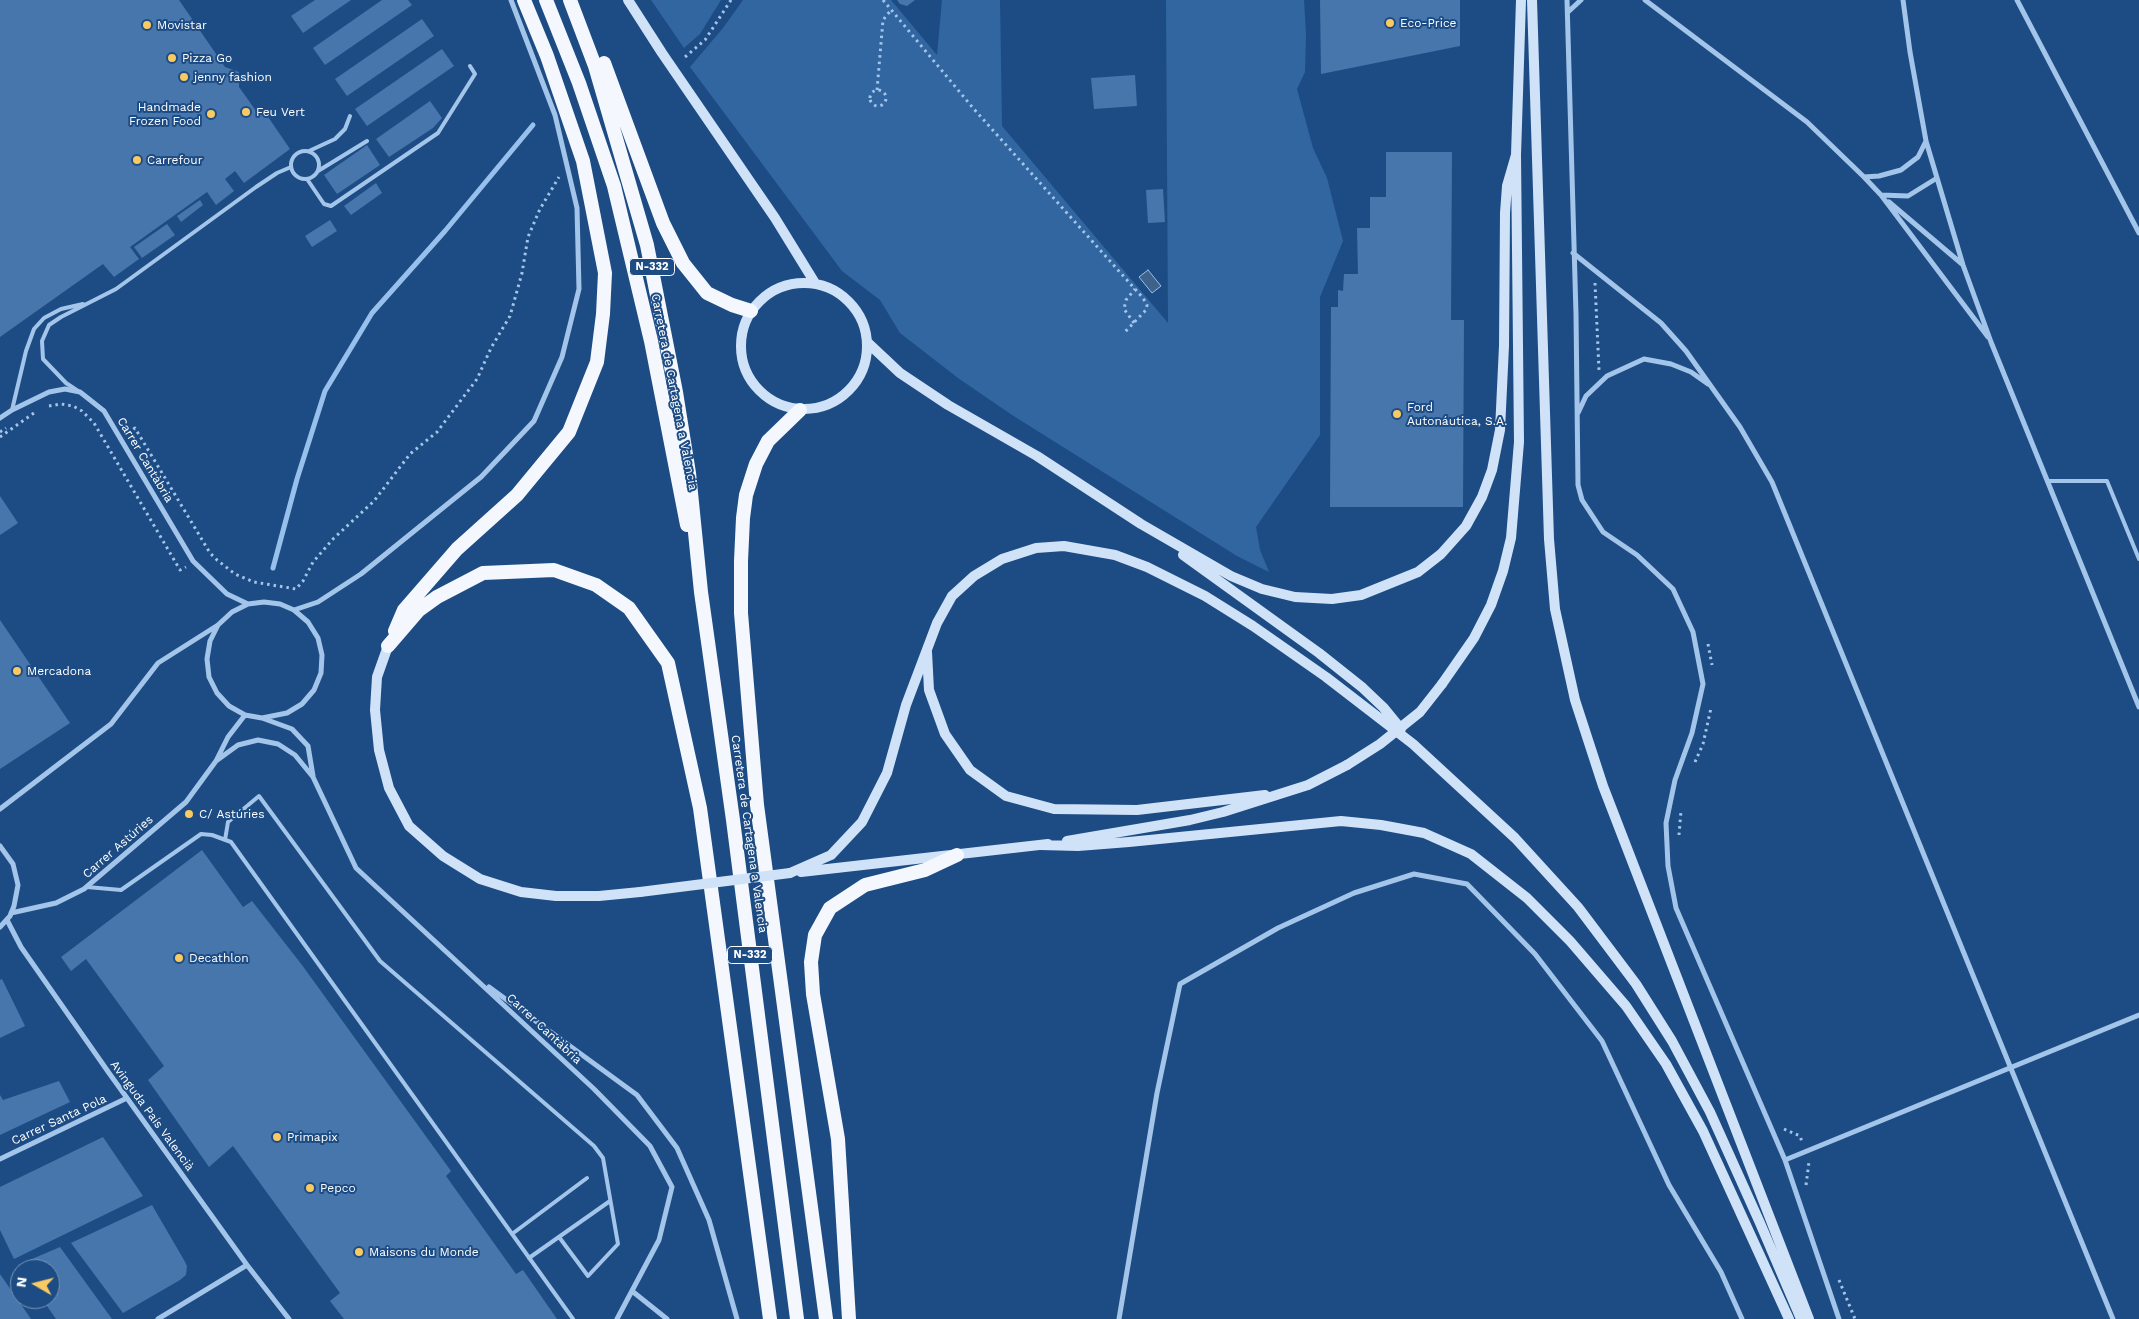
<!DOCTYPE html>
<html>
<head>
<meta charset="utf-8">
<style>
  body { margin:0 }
  #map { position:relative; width:2139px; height:1319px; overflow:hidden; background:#1d4c84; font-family:"Work Sans",sans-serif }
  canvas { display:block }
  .north { position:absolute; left:10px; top:1259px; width:50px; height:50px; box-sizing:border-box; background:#1d4c84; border:1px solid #7794b5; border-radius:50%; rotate:278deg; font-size:14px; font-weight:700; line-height:20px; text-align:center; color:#fff }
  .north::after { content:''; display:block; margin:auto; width:18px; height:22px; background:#f9ca62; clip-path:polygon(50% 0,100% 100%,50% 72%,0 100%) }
</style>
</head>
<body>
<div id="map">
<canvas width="2139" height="1319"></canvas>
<div class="north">N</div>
</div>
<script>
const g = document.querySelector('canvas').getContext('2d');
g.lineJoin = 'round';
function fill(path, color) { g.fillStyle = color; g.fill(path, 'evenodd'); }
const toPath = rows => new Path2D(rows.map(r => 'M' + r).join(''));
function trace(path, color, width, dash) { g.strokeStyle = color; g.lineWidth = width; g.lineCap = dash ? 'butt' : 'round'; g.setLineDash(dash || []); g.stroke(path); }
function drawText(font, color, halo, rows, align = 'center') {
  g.font = font + ' "Work Sans",sans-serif'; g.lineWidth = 4; g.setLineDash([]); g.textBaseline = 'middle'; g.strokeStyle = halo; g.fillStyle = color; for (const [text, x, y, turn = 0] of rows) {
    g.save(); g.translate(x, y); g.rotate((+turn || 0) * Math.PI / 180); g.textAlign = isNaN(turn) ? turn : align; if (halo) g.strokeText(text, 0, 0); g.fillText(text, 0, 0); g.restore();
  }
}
fill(toPath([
  [651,0,721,0,700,34,684,48],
  [743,0,891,0,937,55,942,0,1000,0,1002,126,1168,323,1166,0,1304,0,1306,34,1305,72,1297,89,1313,148,1327,178,1343,241,1320,297,1320,435,1256,527,1260,550,1269,572,1237,556,1012,415,958,378,900,333,880,300,842,271,690,67,723,28]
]), '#3166a1');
const water = toPath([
  [1148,270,1161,286,1152,293,1139,277,1148,270]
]);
fill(water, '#3f628a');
trace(water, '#97c0ec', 1);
trace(toPath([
  [273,568,297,479,325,391,372,313,445,231,533,125]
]), '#97c0ec', 5);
fill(toPath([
  [0,0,179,0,225,67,239,72,239,87,259,115,264,111,290,149,244,183,235,171,225,179,234,191,216,205,207,192,130,247,139,259,114,277,103,264,0,337],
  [315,0,351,0,303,33,291,16],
  [382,0,408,0,412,5,325,65,313,48],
  [897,0,915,0,907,6,900,4],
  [1320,0,1460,0,1460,46,1321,74],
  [422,19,434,36,347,96,335,79],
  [442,49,454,66,367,126,355,109],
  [1135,75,1137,106,1094,109,1091,78],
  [430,101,442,118,433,128,389,157,376,139],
  [367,145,380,165,337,194,324,175],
  [1386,152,1452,152,1451,320,1464,320,1463,507,1330,507,1331,307,1338,307,1338,290,1343,291,1344,274,1358,274,1357,228,1370,228,1370,197,1386,197],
  [376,183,382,193,351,215,344,206],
  [1163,189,1165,222,1148,223,1146,190],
  [200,200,203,205,181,222,177,216],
  [330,220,337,231,312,247,305,236],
  [167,224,175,235,142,258,134,247],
  [0,496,18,523,0,535],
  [0,620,70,723,0,769],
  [202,850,243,907,252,901,302,965,451,1171,446,1176,516,1274,523,1270,557,1319,344,1319,330,1301,340,1293,233,1146,209,1167,148,1080,164,1066,86,959,71,971,61,957],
  [2,979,25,1026,0,1038,0,980],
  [59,1081,70,1102,0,1135,0,1095,3,1100],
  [103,1137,143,1196,14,1259,0,1230,0,1187],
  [152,1205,184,1260,187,1266,186,1275,180,1280,123,1313,71,1243],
  [60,1247,112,1319,56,1319,42,1299,50,1299,50,1269,21,1269,18,1265],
  [0,1274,31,1319,0,1319]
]), '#4676ac');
trace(toPath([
  [883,0,973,108,1143,298,1147,305,1146,310,1123,334],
  [685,57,705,40,731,0],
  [877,90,883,20,891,10],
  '870 98a8 8 0 1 1 16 0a8 8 0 1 1-16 0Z',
  [1595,283,1599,370],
  [1134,323,1124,309,1126,300,1135,289],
  [49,406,61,404,73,406,82,411,94,423,180,570,186,567],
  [0,432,6,428],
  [128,433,135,428,210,553,217,560,235,574,254,582,296,589,303,581,313,562,333,539,374,501,410,454,437,432,477,379,491,348,510,316,522,273,528,237,540,209,559,177],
  [0,437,34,413],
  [1708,644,1712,665],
  [1695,762,1703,744,1711,708],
  [1679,835,1681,811],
  [1784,1129,1800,1136,1802,1142],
  [1806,1185,1809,1162],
  [1839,1280,1855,1319]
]), '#a4c5ea', 3, [2.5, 4]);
trace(toPath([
  '291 165a14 14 0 1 1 28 0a14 14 0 1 1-28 0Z',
  [309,151,335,139,345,129,350,116],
  [318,171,367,141],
  [307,179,324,204,331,206,438,133,475,74,470,66],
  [78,391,66,383,43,359,42,341,49,325,61,317,116,289,256,187,277,173,291,167],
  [12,410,26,351,34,329,44,318,61,309,83,304],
  [2049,481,2107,481,2139,559],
  [225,840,228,822,259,796,380,961,594,1146,603,1158,618,1244,588,1276,559,1237],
  [87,887,121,890,201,834,212,835,231,842,573,1319],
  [512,1234,587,1178],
  [529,1258,610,1201]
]), '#a4c5ea', 4);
trace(toPath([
  [1567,0,1576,314,1578,485,1582,500,1603,532,1637,555,1673,589,1693,632,1703,684,1692,733,1675,780,1666,823,1668,866,1676,908,1785,1160,1839,1319],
  [1645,0,1807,122,1864,177,1881,195,1988,337],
  [1903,0,1910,52,1926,141,1963,265,1991,342,2139,707],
  [2017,0,2139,233],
  [1568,12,1581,0],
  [1864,177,1879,176,1901,170,1918,157,1926,141],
  [1881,195,1908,196,1937,178],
  [1889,202,1962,264],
  [1573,253,1661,323,1686,351,1740,427,1772,482,2113,1319],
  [1578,413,1586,396,1607,376,1644,359,1671,364,1691,372,1708,384],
  [0,418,12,410,49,392,65,389,80,392,104,411,193,561,227,594,248,604],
  [294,610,318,602,361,574,481,477,534,421,562,357,579,289,577,208,555,115,511,0],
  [218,625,210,641,207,659,209,677,217,693,229,706,245,715,262,718,292,729,308,746,313,776],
  [216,761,238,745,258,740,278,744,295,755,313,777,356,868,594,1089,650,1146,672,1187,659,1240,617,1319],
  [0,809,111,724,158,663,218,625,232,612,248,604,264,602,280,604,294,610,308,622,318,638,322,655,321,673,314,690,302,704,287,713,262,718],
  [0,846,13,864,18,885,14,906,10,916,0,927],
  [11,913,56,903,84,889,186,802,216,761,228,737,245,715],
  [7,920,21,947,109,1073,247,1265,289,1319],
  [489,987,637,1095,677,1148,709,1220,737,1319],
  [0,1159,127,1098],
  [1785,1160,2139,1015],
  [632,1291,667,1319],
  [158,1319,247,1265],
  [1119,1319,1157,1093,1180,984,1278,928,1354,893,1414,874,1467,884,1535,954,1602,1041,1669,1185,1721,1272,1742,1319]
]), '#a4c5ea', 5);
trace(toPath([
  [628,0,662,53,775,218,815,283],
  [1532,0,1549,539,1555,609,1575,700,1603,786,1809,1319],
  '741 346a63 63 0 1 1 126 0a63 63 0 1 1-126 0Z',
  [867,342,900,373,948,405,1037,456,1141,524,1231,576,1262,589,1295,597,1332,599,1361,595,1418,572,1441,554,1466,526,1482,497,1492,470,1500,430,1504,346,1505,213,1507,186,1516,155],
  [1183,555,1319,653,1363,688,1383,707,1401,729],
  [388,646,377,677,375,710,379,750,389,788,409,826,443,856,480,879,521,892,556,896,599,896,640,892],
  [927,652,929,690,945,734,970,770,1006,796,1054,809,1137,810,1265,795],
  [1442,684,1474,638,1491,605,1503,571,1511,538,1519,442,1516,155,1521,0],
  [1067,841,1190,820,1223,812,1308,785,1347,765],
  [1041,845,1078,846,1129,842,1341,821,1381,825,1424,833,1471,854,1527,898,1570,941,1626,1006,1666,1064,1703,1131,1789,1319],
  [801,872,1048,844],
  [790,873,831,855,862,822,887,773,906,705,937,623,952,596,974,576,1002,559,1036,548,1064,546,1115,555,1147,567,1205,596,1253,626,1326,677,1413,744,1515,838,1578,907,1636,984,1672,1041,1710,1112,1760,1223,1801,1319]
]), '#cfe2f8', 10);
trace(toPath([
  [546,0,579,83,614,186,651,341,687,525],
  [570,0,595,66,647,245,676,392,689,473,701,592,733,820,797,1319],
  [604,63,663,223,683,263,707,293,732,305,751,311],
  [800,410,768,441,756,464,746,495,743,518,741,561,741,613,757,805,826,1319],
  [395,631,404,610,457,549,517,495,569,432,597,362,603,314,605,273,583,161,547,56,524,0],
  [388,646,419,610,437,597,483,573,554,570,596,585,629,608,668,663,700,808,770,1319],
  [849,1319,838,1139,813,994,811,962,815,935,830,908,865,885,925,870,957,855]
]), '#f4f8fe', 14);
trace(toPath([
  [1347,765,1380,744,1420,712,1442,684],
  [640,892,790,873]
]), '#cfe2f8', 10);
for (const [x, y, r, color] of [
  [1390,23,5,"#f9ca62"],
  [147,25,5,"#f9ca62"],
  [172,58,5,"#f9ca62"],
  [184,77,5,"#f9ca62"],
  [246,112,5,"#f9ca62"],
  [211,114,5,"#f9ca62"],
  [137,160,5,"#f9ca62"],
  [1397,414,5,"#f9ca62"],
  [17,671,5,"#f9ca62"],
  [189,814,5,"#f9ca62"],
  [179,958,5,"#f9ca62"],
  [277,1137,5,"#f9ca62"],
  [310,1188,5,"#f9ca62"],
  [359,1252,5,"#f9ca62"]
]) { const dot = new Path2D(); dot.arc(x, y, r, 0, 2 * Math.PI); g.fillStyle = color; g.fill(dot); trace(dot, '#1d4c84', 2); }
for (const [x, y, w] of [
  [652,267,45],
  [750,955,45]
]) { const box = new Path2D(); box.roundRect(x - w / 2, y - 8.5, w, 17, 4); g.fillStyle = '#1d4c84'; g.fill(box); trace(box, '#fff', 1); }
drawText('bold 11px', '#fff', null, [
  ["N-332",652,267],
  ["N-332",750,955]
]);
drawText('12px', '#fff', '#1d4c84', [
  ["Eco-Price",1400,23],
  ["Movistar",157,25],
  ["Pizza Go",182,58],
  ["jenny fashion",194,77],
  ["Handmade",201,107,"right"],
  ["Frozen Food",201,121,"right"],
  ["Feu Vert",256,112],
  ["Carrefour",147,160],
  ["Ford",1407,407],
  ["Autonáutica, S.A.",1407,421],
  ["Mercadona",27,671],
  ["C/ Astúries",199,814],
  ["Decathlon",189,958],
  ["Primapix",287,1137],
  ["Pepco",320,1188],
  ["Maisons du Monde",369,1252]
], 'left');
drawText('12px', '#fff', '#1d4c84', [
  ["Carretera de Cartagena a Valencia",674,392,79],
  ["Carrer Cantàbria",145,460,59],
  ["Carretera de Cartagena a Valencia",749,834,82],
  ["Carrer Astúries",118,847,-41],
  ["Carrer Cantàbria",544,1029,43],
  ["Avinguda País Valencià",152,1116,54],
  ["Carrer Santa Pola",59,1120,-25]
]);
</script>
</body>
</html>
